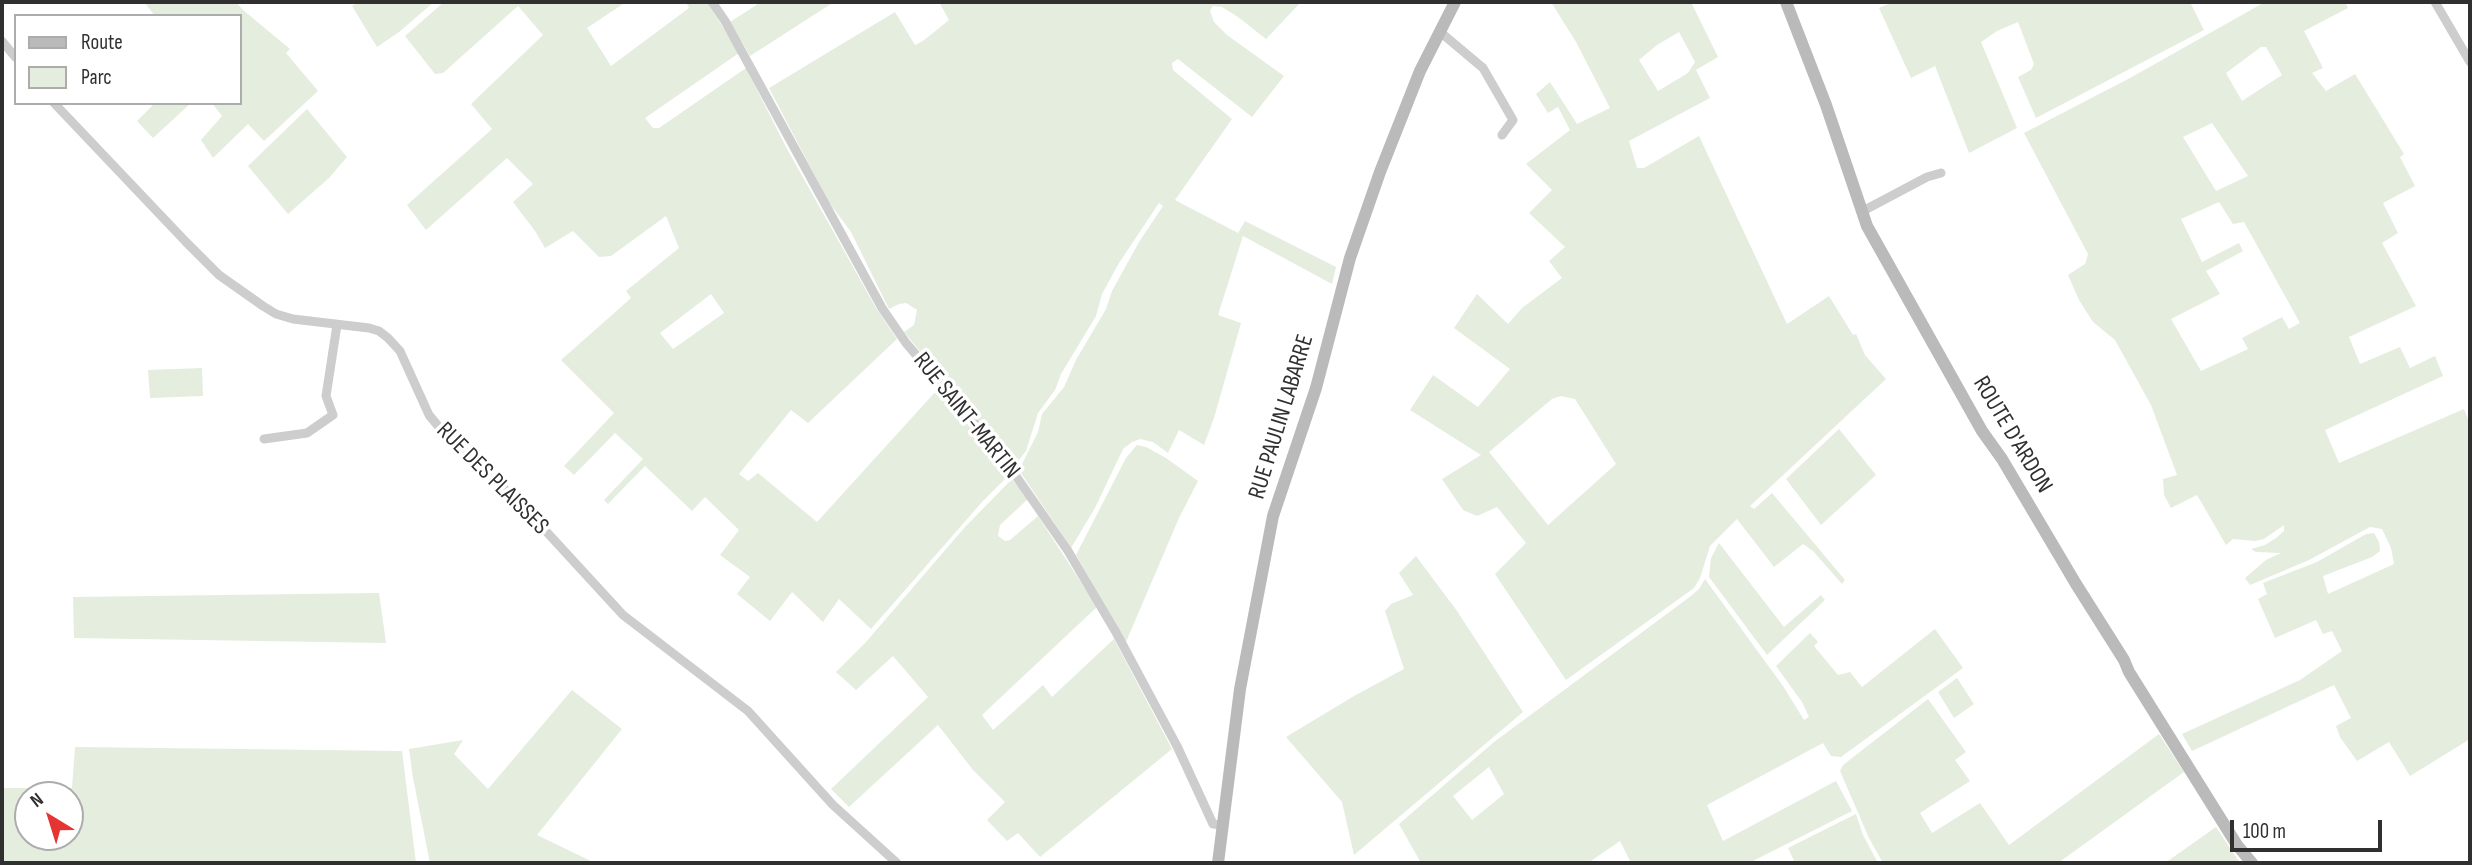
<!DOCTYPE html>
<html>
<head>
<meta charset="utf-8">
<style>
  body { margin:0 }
  #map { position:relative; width:2472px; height:865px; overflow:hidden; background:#fff; font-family:"Sofia Sans Condensed",sans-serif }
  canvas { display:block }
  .frame { position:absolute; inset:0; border:4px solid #303030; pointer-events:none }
  .legend { position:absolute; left:14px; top:14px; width:228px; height:91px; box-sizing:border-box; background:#fff; border:2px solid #acacac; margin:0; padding:9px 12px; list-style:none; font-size:21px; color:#303030 }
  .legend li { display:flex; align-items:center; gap:14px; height:35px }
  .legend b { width:35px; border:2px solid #acacac }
  .north { position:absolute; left:14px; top:781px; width:70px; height:70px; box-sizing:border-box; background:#fff; border:2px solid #acacac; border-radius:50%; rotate:322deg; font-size:19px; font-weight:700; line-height:28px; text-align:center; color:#303030 }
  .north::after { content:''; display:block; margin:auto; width:24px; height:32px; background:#e63432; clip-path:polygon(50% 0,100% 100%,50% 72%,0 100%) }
  .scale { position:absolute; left:2230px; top:820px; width:152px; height:32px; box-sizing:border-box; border:4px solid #303030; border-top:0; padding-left:9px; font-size:21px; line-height:24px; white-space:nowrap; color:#303030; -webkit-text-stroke:5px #fff; paint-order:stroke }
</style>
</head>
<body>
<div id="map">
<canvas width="2472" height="865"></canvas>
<div class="frame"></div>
<ul class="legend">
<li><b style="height:9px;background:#bababa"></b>Route</li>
<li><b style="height:19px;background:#e4edde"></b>Parc</li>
</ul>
<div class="north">N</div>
<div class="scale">100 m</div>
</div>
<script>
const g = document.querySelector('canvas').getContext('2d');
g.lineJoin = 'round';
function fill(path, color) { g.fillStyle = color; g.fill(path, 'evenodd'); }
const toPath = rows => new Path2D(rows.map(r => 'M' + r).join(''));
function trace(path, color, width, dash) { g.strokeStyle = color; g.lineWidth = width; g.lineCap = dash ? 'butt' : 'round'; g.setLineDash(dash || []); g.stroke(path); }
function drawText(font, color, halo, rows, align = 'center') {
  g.font = font + ' "Sofia Sans Condensed",sans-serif'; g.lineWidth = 7; g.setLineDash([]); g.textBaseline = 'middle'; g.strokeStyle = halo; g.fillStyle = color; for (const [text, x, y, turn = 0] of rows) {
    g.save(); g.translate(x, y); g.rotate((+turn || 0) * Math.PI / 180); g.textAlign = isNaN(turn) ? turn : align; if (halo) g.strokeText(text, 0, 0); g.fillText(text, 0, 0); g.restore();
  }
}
fill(toPath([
  [144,2,236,2,243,10,290,49,286,53,318,91,264,141,248,124,213,158,201,140,222,116,212,103,240,103,240,16,155,16],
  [358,2,434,2,399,32,377,47,352,6],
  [444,2,626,2,587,28,611,66,689,8,686,2,707,2,739,53,645,118,653,128,659,128,746,68,786,147,876,308,897,339,808,423,791,410,739,474,748,481,758,473,817,522,937,390,1011,473,982,502,871,629,839,599,823,622,792,592,770,621,737,594,750,577,720,555,739,530,705,497,692,511,645,466,608,504,604,500,643,459,615,433,574,475,564,466,614,413,561,360,631,298,626,291,679,248,666,216,611,256,599,257,573,231,545,248,535,231,513,202,533,184,507,158,426,230,407,205,492,129,471,104,543,35,518,6,443,73,435,74,405,36],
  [711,294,724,313,673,349,660,333],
  [761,2,834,2,750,56,730,22],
  [939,2,1301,2,1266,39,1238,17,1222,7,1213,6,1210,11,1214,22,1227,35,1284,76,1252,117,1178,59,1172,63,1173,70,1232,119,1175,200,1238,233,1245,221,1336,267,1332,284,1243,236,1218,315,1241,323,1214,418,1204,445,1179,430,1168,453,1153,442,1140,439,1132,442,1123,449,1095,508,1071,548,1019,470,1038,432,1042,414,1064,387,1076,360,1106,309,1112,291,1139,242,1163,206,1159,203,1119,263,1102,294,1096,316,1061,374,1055,390,1038,413,1026,451,1015,465,904,332,914,325,917,310,906,303,899,304,889,309,851,232,828,201,769,88,895,12,915,45,923,41,949,20],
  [1551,2,1691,2,1718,57,1696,70,1710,98,1629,141,1637,168,1644,168,1699,136,1787,324,1829,296,1853,335,1856,334,1865,355,1886,379,1750,506,1754,509,1772,493,1845,580,1842,584,1813,551,1803,544,1774,567,1737,519,1710,546,1700,578,1694,588,1566,680,1495,574,1526,543,1497,507,1477,516,1463,510,1442,479,1481,455,1410,410,1433,375,1478,407,1510,369,1454,328,1477,294,1508,324,1522,308,1562,278,1549,261,1565,247,1529,213,1552,190,1526,164,1570,130,1558,107,1548,113,1536,94,1550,82,1577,124,1610,108,1576,42],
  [1679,32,1695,62,1688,73,1658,91,1639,60,1657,45],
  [1561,396,1575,399,1616,464,1548,525,1489,452,1552,399],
  [1893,2,2190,2,2204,30,2036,118,2018,77,2031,70,2034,64,2018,22,1997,31,1981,42,2017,128,1969,153,1935,66,1911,78,1879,8],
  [2265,2,2345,2,2348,8,2304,31,2323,68,2312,73,2326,91,2355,74,2404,154,2400,157,2415,186,2383,203,2398,233,2382,243,2416,306,2349,337,2360,364,2400,347,2410,368,2435,356,2443,376,2325,430,2339,463,2464,409,2470,424,2470,739,2410,776,2389,742,2357,761,2340,737,2336,726,2351,718,2334,685,2192,751,2182,734,2300,680,2342,651,2332,631,2323,634,2316,620,2275,638,2258,599,2267,594,2263,583,2317,562,2366,534,2374,533,2379,542,2380,551,2372,557,2323,576,2328,594,2394,564,2391,548,2382,529,2370,527,2309,560,2250,585,2245,578,2266,560,2281,553,2256,552,2251,549,2265,545,2276,538,2284,531,2284,525,2264,539,2255,541,2233,539,2226,545,2197,495,2171,508,2164,495,2163,479,2177,475,2151,405,2115,340,2093,322,2079,300,2068,275,2085,264,2088,254,2024,133,2130,78],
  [2261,47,2266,47,2282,75,2242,101,2226,73],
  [2212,123,2248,176,2216,191,2183,137],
  [2219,202,2233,224,2244,222,2300,323,2289,329,2282,317,2242,338,2248,349,2201,371,2171,319,2220,294,2206,271,2243,251,2239,243,2202,262,2181,219],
  [155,103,191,103,153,138,137,121],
  [307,109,347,157,329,178,288,214,248,166],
  [202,368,203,396,150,398,148,370],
  [1839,429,1876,475,1821,525,1786,479],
  [1137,445,1146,447,1166,458,1198,481,1179,518,1126,642,1076,555,1126,458],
  [1012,479,1028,499,1000,525,998,536,1005,541,1010,540,1038,516,1097,607,982,715,993,730,1043,685,1052,697,1114,639,1172,749,1040,857,1018,833,1007,841,987,820,1005,802,973,770,938,725,849,807,831,789,928,697,893,656,856,690,836,672,866,642,965,527],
  [1719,543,1784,627,1821,595,1825,600,1767,655,1709,577,1711,558],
  [1416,556,1457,611,1523,712,1354,855,1342,802,1286,737,1354,696,1404,669,1385,611,1391,604,1413,595,1399,573],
  [1705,579,1783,686,1804,720,1809,717,1802,702,1776,666,1810,633,1818,642,1814,646,1838,675,1850,672,1862,687,1935,629,1963,668,1841,757,1831,756,1823,743,1707,805,1723,841,1836,781,1852,811,1749,863,1631,863,1620,841,1588,863,1421,863,1399,824,1494,742,1691,596,1699,589],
  [1489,767,1504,794,1472,820,1453,796],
  [379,593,386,643,74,638,73,597],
  [1957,678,1974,704,1954,718,1938,692],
  [572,690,622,729,537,835,595,863,430,863,413,778,409,749,463,740,454,754,488,789],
  [1928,699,1966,752,1955,760,1970,781,1920,813,1932,833,1980,803,2009,845,2159,734,2184,772,2058,863,1883,863,1869,838,1840,771,1843,765],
  [75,747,402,751,416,863,2,863,2,788,72,788],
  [70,795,70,837,28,837,28,795],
  [1856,814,1863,835,1878,863,1795,863,1788,848],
  [2216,827,2240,863,2165,863]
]), '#e4edde');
trace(toPath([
  [712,2,725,21,882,308,906,343,1000,453,1068,551,1117,634,1177,746,1213,824,1222,825],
  [2435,2,2470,62],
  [1439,31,1483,68,1513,120,1502,135],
  [2,41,16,58],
  [54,103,186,242,219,275,263,306,276,314,293,319,369,328,379,331,388,338,400,351,429,415,439,427,521,504,623,615,748,711,833,805,897,863],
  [1861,212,1927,177,1941,173],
  [264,439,307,433,333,415,326,396,337,325]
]), '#cdcdcd', 9);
trace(toPath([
  [1786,2,1826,105,1867,226,1982,431,2002,459,2076,584,2124,660,2129,672,2237,845,2252,863],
  [1218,863,1240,689,1273,516,1316,388,1350,258,1380,172,1420,71,1455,2]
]), '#bababa', 12);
drawText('24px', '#303030', '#fff', [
  ["RUE SAINT-MARTIN",966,416,51],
  ["RUE PAULIN LABARRE",1282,417,-73],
  ["ROUTE D'ARDON",2012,435,59],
  ["RUE DES PLAISSES",492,479,45]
]);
</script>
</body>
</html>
